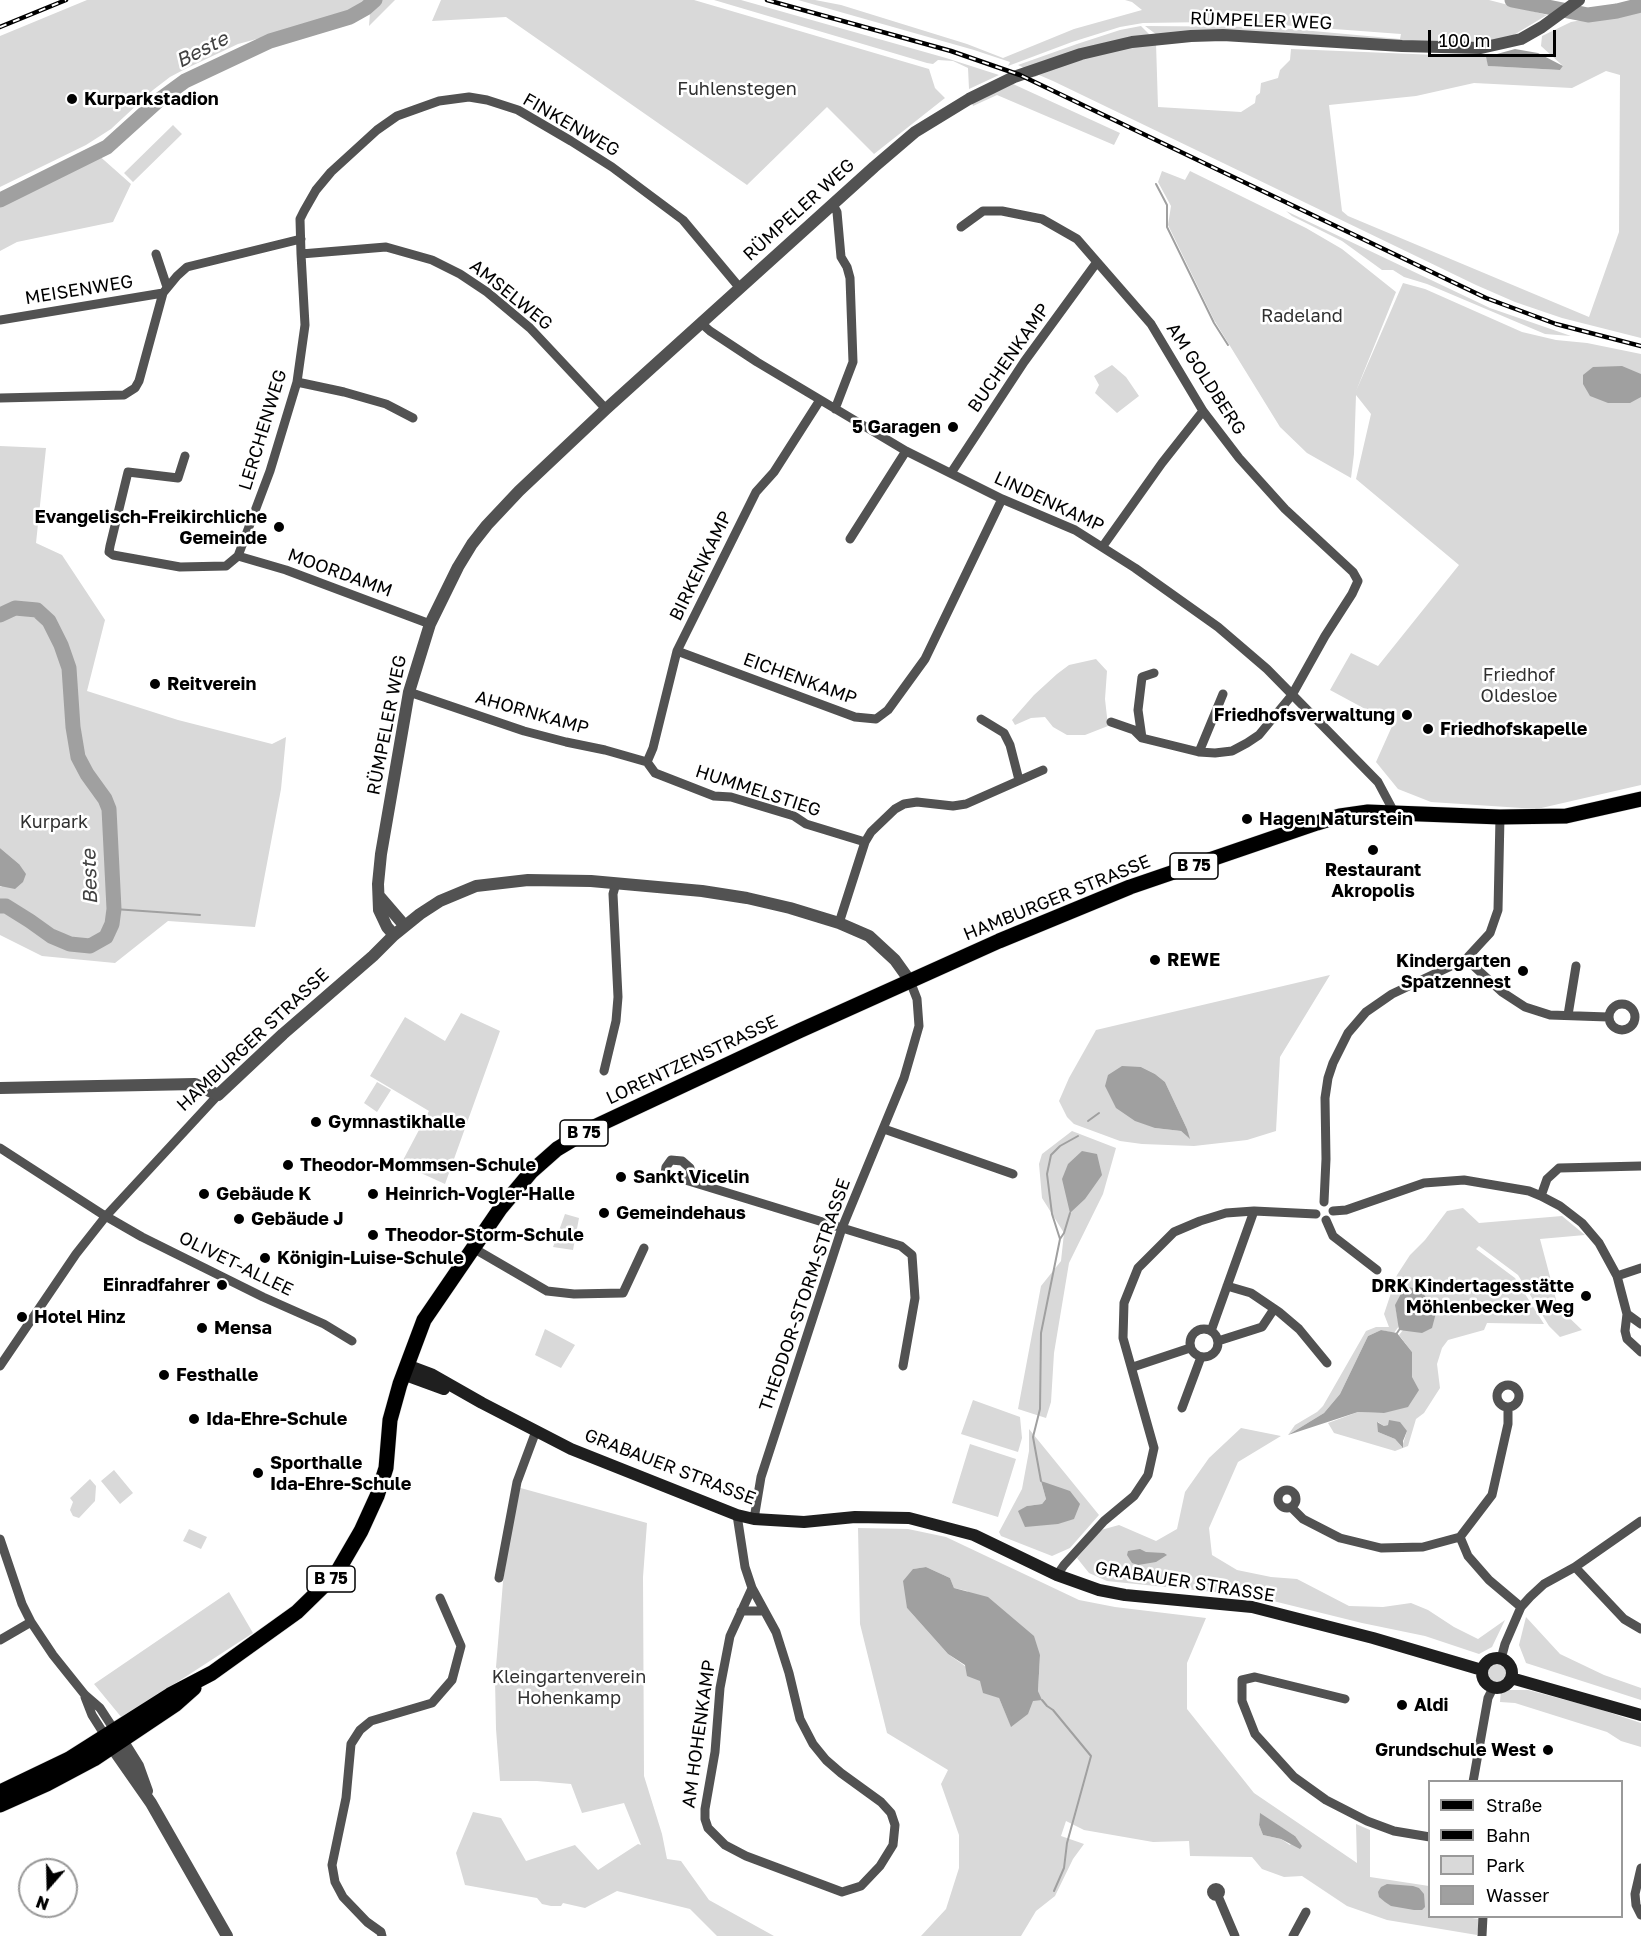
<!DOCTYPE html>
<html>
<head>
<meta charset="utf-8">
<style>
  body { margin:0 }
  #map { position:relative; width:1641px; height:1936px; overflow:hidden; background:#fff; font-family:"Golos Text",sans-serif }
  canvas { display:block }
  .legend { position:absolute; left:1428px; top:1780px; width:195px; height:138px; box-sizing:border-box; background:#fff; border:2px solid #999; margin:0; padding:8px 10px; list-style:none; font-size:18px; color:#000 }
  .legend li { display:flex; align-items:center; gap:12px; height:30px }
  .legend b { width:30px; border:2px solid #999 }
  .north { position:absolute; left:18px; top:1858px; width:60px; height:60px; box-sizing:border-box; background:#fff; border:2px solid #999; border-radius:50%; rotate:200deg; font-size:16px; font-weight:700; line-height:24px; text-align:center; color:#000 }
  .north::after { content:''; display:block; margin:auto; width:21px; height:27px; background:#000; clip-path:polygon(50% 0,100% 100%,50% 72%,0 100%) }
  .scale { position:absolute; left:1428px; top:30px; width:128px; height:27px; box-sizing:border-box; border:3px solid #000; border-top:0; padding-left:8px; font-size:18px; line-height:21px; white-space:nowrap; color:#000; -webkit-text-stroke:4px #fff; paint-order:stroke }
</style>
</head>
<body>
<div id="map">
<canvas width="1641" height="1936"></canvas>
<ul class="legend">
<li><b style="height:8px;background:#000"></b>Straße</li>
<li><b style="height:8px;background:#000"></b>Bahn</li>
<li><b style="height:16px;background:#d9d9d9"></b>Park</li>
<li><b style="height:16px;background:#a0a0a0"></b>Wasser</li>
</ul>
<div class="north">N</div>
<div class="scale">100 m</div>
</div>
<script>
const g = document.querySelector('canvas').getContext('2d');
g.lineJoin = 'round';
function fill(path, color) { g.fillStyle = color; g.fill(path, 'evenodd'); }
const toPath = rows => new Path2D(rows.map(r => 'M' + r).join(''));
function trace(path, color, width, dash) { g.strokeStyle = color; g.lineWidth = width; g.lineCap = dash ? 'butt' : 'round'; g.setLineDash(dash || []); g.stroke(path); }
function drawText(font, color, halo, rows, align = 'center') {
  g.font = font + ' "Golos Text",sans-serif'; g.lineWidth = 5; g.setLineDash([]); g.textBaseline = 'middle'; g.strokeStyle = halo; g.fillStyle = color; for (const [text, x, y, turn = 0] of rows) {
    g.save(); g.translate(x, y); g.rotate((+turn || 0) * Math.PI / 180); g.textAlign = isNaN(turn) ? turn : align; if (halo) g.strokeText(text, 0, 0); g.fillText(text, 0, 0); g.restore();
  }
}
fill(toPath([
  [87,0,369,0,357,10,343,16,238,44,185,69,170,77,153,90,111,129,86,145,0,187,0,36],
  [382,0,395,0,369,26,370,13],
  [441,0,694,0,929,69,935,88,945,98,874,154,827,107,747,185,506,17,432,21],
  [714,0,741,0,946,58,999,75,969,89,968,68,953,61,938,60,933,64,927,63],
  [798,0,815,0,841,5,967,44,1003,58,1074,29,1142,10,1132,2,1125,0,1489,0,1547,15,1512,36,1483,44,1157,35,1145,26,1269,27,1400,39,1401,34,1267,24,1210,22,1143,23,1120,27,1072,42,1008,66,1010,62,974,50],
  [1641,9,1641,338,1562,318,1515,302,1476,285,1053,81,1039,75,1035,77,1032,75,1106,52,1156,43,1158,107,1241,112,1255,103,1256,96,1260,93,1261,83,1278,78,1280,70,1290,60,1291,49,1486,57,1489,66,1560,70,1563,66,1541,46,1542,36,1571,22],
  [1606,71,1620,75,1619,232,1589,317,1348,216,1342,211,1329,105,1416,96,1474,83,1572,88],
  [1141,26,1151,36,1026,69,1018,65,1077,44,1120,30],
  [1013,84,1120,133,1114,145,997,95,973,106,972,103],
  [173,125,182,134,133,182,124,173],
  [96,153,131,184,113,222,17,242,0,251,0,200],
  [1162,171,1185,180,1190,171,1306,228,1342,249,1396,292,1356,391,1403,283,1425,289,1522,332,1556,340,1587,343,1641,354,1641,785,1537,809,1431,802,1398,789,1376,762,1393,724,1330,690,1351,653,1378,666,1459,565,1356,479,1371,414,1356,395,1354,454,1351,478,1307,453,1280,427,1214,320,1168,225,1171,206,1158,182],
  [1286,211,1490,308,1571,336,1545,334,1427,284,1404,277,1393,270,1382,270,1342,241,1292,216],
  [1112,365,1126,377,1139,396,1117,413,1095,393,1099,385,1094,376],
  [0,446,46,448,36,543,62,555,105,620,87,691,178,720,272,744,286,737,281,789,255,927,168,921,115,963,42,956,0,935,0,886,1,887,19,864,0,848],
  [1096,659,1107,671,1105,699,1108,726,1085,735,1067,735,1053,727,1045,717,1031,718,1015,725,1012,720,1034,695,1057,674,1069,665],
  [1330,975,1280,1057,1276,1131,1247,1140,1194,1146,1142,1144,1120,1141,1074,1124,1067,1117,1059,1101,1069,1078,1096,1030],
  [1141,1067,1155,1074,1165,1082,1187,1129,1189,1138,1181,1131,1155,1128],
  [461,1013,500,1031,445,1184,401,1164,429,1111,370,1076,405,1017,445,1041],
  [377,1082,391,1090,377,1112,364,1103],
  [1072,1131,1116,1148,1103,1194,1069,1263,1054,1353,1051,1402,1046,1418,1018,1409,1041,1286,1061,1261,1064,1233,1042,1198,1039,1164,1042,1154],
  [1463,1208,1479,1223,1562,1216,1585,1235,1540,1239,1558,1307,1582,1330,1560,1337,1549,1326,1518,1275,1479,1246,1476,1249,1515,1278,1544,1324,1487,1323,1484,1330,1448,1340,1442,1348,1437,1364,1440,1388,1424,1413,1416,1419,1408,1446,1395,1451,1334,1433,1328,1423,1358,1412,1384,1413,1412,1377,1412,1352,1399,1335,1403,1330,1395,1305,1399,1326,1394,1333,1381,1330,1368,1336,1340,1394,1324,1413,1288,1435,1295,1425,1317,1412,1323,1406,1366,1331,1376,1327,1389,1327,1384,1314,1397,1275,1410,1255,1425,1240,1447,1211],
  [1378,1422,1384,1426,1389,1425,1407,1431,1402,1447,1395,1439,1378,1432],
  [565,1214,579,1218,573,1250,553,1247],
  [545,1329,575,1345,561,1368,535,1355],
  [973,1400,1020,1417,1022,1438,1018,1452,961,1434],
  [1241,1428,1281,1436,1238,1462,1209,1528,1212,1555,1237,1570,1271,1577,1297,1579,1349,1606,1383,1607,1411,1603,1428,1610,1454,1627,1478,1639,1505,1620,1492,1647,1479,1654,1425,1636,1362,1623,1253,1596,1107,1581,1089,1573,1077,1558,1101,1530,1119,1525,1156,1541,1177,1529,1185,1492,1209,1458],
  [1029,1429,1099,1515,1070,1548,1052,1556,1001,1536,999,1532,1022,1489,1029,1451],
  [1041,1481,1058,1524,1027,1506,1042,1504,1046,1499],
  [970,1444,1016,1459,998,1517,952,1503],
  [114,1470,133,1493,120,1504,101,1481],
  [90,1479,96,1486,95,1501,79,1518,73,1516,70,1510,73,1502,70,1498],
  [517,1487,647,1523,643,1577,644,1776,662,1834,667,1859,681,1861,709,1900,774,1936,717,1936,690,1909,617,1891,585,1908,563,1903,561,1906,551,1906,542,1904,537,1898,465,1885,456,1853,473,1812,501,1818,526,1861,575,1845,598,1870,638,1844,641,1845,624,1803,582,1813,571,1784,537,1781,500,1781,496,1729,495,1679,503,1582],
  [858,1528,908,1529,946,1537,1079,1600,1115,1607,1206,1618,1187,1663,1187,1709,1254,1793,1357,1863,1356,1824,1370,1830,1370,1877,1429,1886,1430,1916,1464,1917,1480,1919,1477,1935,1387,1920,1347,1906,1302,1876,1284,1877,1262,1869,1252,1857,1190,1856,1189,1841,1153,1842,1084,1830,1066,1821,1061,1836,1084,1844,1073,1859,1055,1896,1036,1911,1021,1936,921,1936,946,1909,959,1868,959,1835,941,1784,948,1770,887,1733,860,1624],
  [926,1567,950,1578,954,1588,967,1591,1040,1655,1038,1691,1041,1700,1033,1700,1011,1726,999,1698,965,1666,948,1654,907,1608,913,1569],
  [1260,1814,1295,1836,1290,1845,1281,1839,1263,1835,1259,1825],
  [189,1529,207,1537,201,1549,183,1541],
  [229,1592,253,1633,122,1718,94,1684],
  [1526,1617,1560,1654,1604,1675,1641,1688,1641,1700,1526,1663,1519,1645],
  '1487 1673a10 10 0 1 1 20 0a10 10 0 1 1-20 0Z',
  [1501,1690,1528,1690,1596,1708,1641,1723,1641,1747,1621,1741,1607,1732,1515,1703,1500,1702]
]), '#d9d9d9');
fill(toPath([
  [1515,49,1538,53,1563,66,1560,70,1488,66,1486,57],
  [1622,366,1641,374,1641,397,1630,403,1608,403,1590,396,1583,384,1583,375,1593,367],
  [0,848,19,864,26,874,23,882,15,889,0,886],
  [1122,1066,1141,1067,1155,1074,1165,1082,1187,1129,1190,1139,1181,1131,1155,1128,1135,1121,1116,1108,1105,1086,1108,1075],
  [1082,1151,1097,1154,1102,1175,1085,1199,1070,1213,1062,1179,1068,1164],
  [1405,1286,1421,1290,1436,1313,1432,1328,1422,1333,1399,1330,1395,1305],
  [1381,1330,1397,1333,1412,1352,1412,1377,1419,1390,1408,1407,1384,1413,1358,1412,1288,1435,1324,1413,1340,1394,1368,1336],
  [1389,1420,1400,1422,1407,1431,1403,1441,1403,1448,1395,1439,1378,1432,1377,1422,1384,1426,1388,1425],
  [1041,1481,1070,1491,1080,1504,1074,1519,1058,1524,1025,1527,1018,1511,1027,1506,1042,1504,1046,1499],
  [1140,1549,1146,1552,1164,1553,1167,1555,1156,1562,1138,1565,1132,1563,1127,1555,1128,1551],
  [926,1567,950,1578,954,1588,988,1597,1034,1636,1040,1655,1038,1691,1042,1700,1033,1701,1028,1714,1011,1727,999,1698,983,1693,980,1681,967,1676,965,1665,948,1654,907,1608,903,1581,913,1569],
  [1260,1813,1295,1836,1302,1846,1300,1849,1281,1839,1263,1835,1259,1825],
  [1387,1884,1413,1886,1419,1888,1424,1894,1425,1907,1422,1910,1414,1910,1391,1906,1385,1902,1379,1897,1378,1892,1381,1887]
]), '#a0a0a0');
trace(toPath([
  [1156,184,1167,205,1167,227,1214,323,1228,345],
  [114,909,200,915],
  [1088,1121,1099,1113],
  [1060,1239,1064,1233,1070,1213],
  [1397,1333,1399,1330],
  [1041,1481,1033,1437,1040,1409,1041,1333,1060,1239,1052,1214,1047,1174,1051,1155,1060,1146,1078,1136],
  [1042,1700,1047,1706,1053,1710,1091,1756,1067,1843,1064,1868,1054,1891]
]), '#a0a0a0', 2);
trace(toPath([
  [1512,0,1588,15,1617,11,1641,5],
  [0,200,107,147,159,100,185,81,270,41,350,17,366,8,375,0],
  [0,615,15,608,37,610,49,621,61,645,69,668,73,727,78,757,87,774,105,799,109,809,114,909,112,924,106,937,90,946,70,944,51,936,30,921,6,906,0,906]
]), '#a0a0a0', 15);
const primary = toPath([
  [0,1792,69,1759,170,1695,212,1673,297,1612,336,1574,361,1531,377,1496,386,1468,390,1420,400,1384,424,1320,500,1209,531,1172,557,1149,592,1128,799,1031,999,941,1130,887,1317,823,1340,816,1368,812,1500,817,1566,816,1641,799],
  [0,1805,47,1784,94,1759,176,1704,194,1688]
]);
trace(primary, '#dbdbdb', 16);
trace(toPath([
  [833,205,837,212,841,257,847,267,850,278,853,362,835,409],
  [961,227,983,211,1002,211,1042,219,1077,239,1151,324,1203,411,1239,458,1285,509,1353,572,1358,581,1352,594,1325,636,1292,695,1259,735,1247,743,1232,751,1215,753,1199,752,1142,738,1134,730,1111,722],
  [156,254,167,287],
  [301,254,386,247,432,260,460,274,487,292,530,328,606,409],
  [0,320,163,293],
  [701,323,710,331,757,362,906,451,1002,499,1075,530,1135,568,1218,627,1267,669,1378,782,1394,812],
  [297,382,344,392,386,404,413,418],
  [0,398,124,395,135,388,139,381,163,293,177,276,187,267,301,239],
  [185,456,178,478,128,472,110,546,109,552,113,555,180,567,226,566,238,556,270,471,297,382,305,325,301,254,300,219,304,211,316,190,331,172,377,130,397,116,439,101,469,97,487,100,518,110,571,141,612,167,683,220,739,287],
  [951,473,1024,362,1097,262],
  [850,539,906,451],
  [1103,546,1162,463,1203,411],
  [238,556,286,570,430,624],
  [677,651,855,717,876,719,888,710,925,659,1002,499],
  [409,692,524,731,566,742,605,750,647,762],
  [981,719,1004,733,1010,745,1019,780],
  [1142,738,1138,710,1142,677,1154,673],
  [1199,752,1223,694],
  [647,762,653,748,677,651,756,492,774,472,820,400],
  [647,762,655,773,714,796,731,797,794,816,806,824,865,842],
  [839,923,865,842,871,832,895,809,904,804,917,802,953,806,966,804,1043,770],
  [1466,959,1502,992,1525,1007,1550,1015,1608,1017],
  '1609 1017a13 13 0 1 1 26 0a13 13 0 1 1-26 0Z',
  [1568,1015,1576,966],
  [604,1071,616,1021,618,997,613,894,616,883],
  [884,1129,1013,1174],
  [0,1148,102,1214,142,1237,263,1297,324,1324,352,1341],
  [692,1182,665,1174,666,1167,671,1160,682,1161,690,1168,692,1182,901,1246,912,1255,915,1298,903,1366],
  [1541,1196,1547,1179,1559,1168,1641,1166],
  [1324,1202,1326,1159,1325,1098,1328,1078,1333,1063,1348,1033,1366,1012,1392,994,1466,959,1490,933,1498,910,1500,817],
  [1333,1211,1346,1210,1424,1183,1464,1180,1529,1191,1541,1196,1560,1206,1582,1223,1599,1243,1617,1276,1627,1314,1625,1331,1627,1339,1641,1352],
  [1326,1220,1333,1236,1377,1270],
  [474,1246,480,1252,547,1291,574,1294,623,1293,644,1248],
  [1617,1276,1641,1268],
  [1227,1286,1251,1293,1279,1312,1299,1329,1327,1363],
  [1627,1314,1641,1324],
  '1190 1343a14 14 0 1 1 28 0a14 14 0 1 1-28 0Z',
  [1211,1331,1254,1211],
  [1218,1341,1262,1327,1274,1309],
  [0,1366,76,1254,106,1216,218,1095],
  [1133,1367,1190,1348],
  '1497 1396a11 11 0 1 1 22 0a11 11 0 1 1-22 0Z',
  [1182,1408,1201,1357],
  '1278 1499a9 9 0 1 1 18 0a9 9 0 1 1-18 0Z',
  [1291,1507,1303,1519,1340,1538,1381,1548,1423,1547,1460,1537,1492,1495,1508,1424,1508,1407],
  [737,1515,745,1567,752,1588,730,1636,720,1688,715,1752,705,1809,705,1819,708,1828,725,1845,746,1856,842,1892,861,1886,880,1866,893,1845,895,1825,891,1813,881,1802,841,1773,826,1760,813,1744,800,1719,789,1673,776,1632,752,1588],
  [754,1519,761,1477,842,1228,904,1078,913,1047,919,1026,917,999,910,981],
  [1460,1537,1468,1556,1489,1580,1521,1607],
  [0,1539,22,1604,31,1622,53,1655,85,1695,100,1708,115,1731],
  [1575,1567,1624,1619,1641,1629],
  [1057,1575,1064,1565,1104,1521,1134,1496,1148,1475,1154,1448,1123,1338,1124,1303,1138,1268,1174,1232,1200,1221,1226,1213,1254,1211,1316,1214],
  [499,1578,517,1482,536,1431],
  [741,1611,764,1611],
  [0,1640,31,1622],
  [1501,1659,1505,1644,1521,1607,1530,1597,1544,1584,1575,1567,1641,1521],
  [85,1697,92,1715,106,1737],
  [1345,1699,1255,1677,1242,1680,1242,1701,1255,1734,1294,1777,1326,1800,1367,1821,1394,1831,1430,1837],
  [1473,1782,1488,1698,1493,1688],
  [1641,1868,1635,1894,1636,1905,1641,1915],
  '1211.5 1892a4.5 4.5 0 1 1 9 0a4.5 4.5 0 1 1-9 0Z',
  [1218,1896,1235,1936],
  [382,1936,381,1932,367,1922,343,1897,335,1882,332,1865,346,1798,351,1744,360,1730,371,1721,432,1703,452,1680,461,1646,440,1598],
  [1293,1936,1306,1912],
  [1482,1936,1483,1916]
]), '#525252', 9);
trace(toPath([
  [379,896,404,925],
  [394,935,387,927,379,910,378,884,381,854,409,692,430,624,458,567,472,544,487,525,519,491,606,409,874,167,915,132,969,99,1014,77,1081,54,1132,42,1191,36,1223,35,1402,46,1481,48,1521,39,1542,27,1579,0],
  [0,1088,195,1084,218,1095,283,1034,373,956,394,935,420,914,440,901,476,886,528,880,591,881,702,891,747,898,790,908,839,923,869,936,895,960,910,981],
  [118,1734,138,1766,147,1791],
  [107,1740,151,1803,227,1936]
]), '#525252', 12);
trace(toPath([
  [407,1365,431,1374,482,1403,571,1449,737,1515,754,1519,804,1522,855,1517,909,1518,974,1535,1057,1575,1099,1590,1125,1595,1252,1607,1373,1638,1482,1670],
  [403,1374,444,1389],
  '1482 1673a15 15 0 1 1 30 0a15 15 0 1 1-30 0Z',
  [1511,1678,1641,1715]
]), '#1f1f1f', 12);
trace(primary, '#000', 15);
const rail = toPath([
  [767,0,951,51,1020,75,1486,298,1556,324,1641,346],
  [0,27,66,0]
]);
trace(rail, '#000', 4.5);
trace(rail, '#fff', 2, [7]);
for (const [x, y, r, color] of [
  [72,99,6,"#000"],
  [953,427,6,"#000"],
  [279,527,6,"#000"],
  [155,684,6,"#000"],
  [1407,715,6,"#000"],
  [1428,729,6,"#000"],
  [1247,819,6,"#000"],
  [1373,850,6,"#000"],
  [1155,960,6,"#000"],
  [1523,971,6,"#000"],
  [316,1122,6,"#000"],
  [288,1165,6,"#000"],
  [621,1177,6,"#000"],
  [204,1194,6,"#000"],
  [373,1194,6,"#000"],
  [604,1213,6,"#000"],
  [239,1219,6,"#000"],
  [373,1235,6,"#000"],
  [265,1258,6,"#000"],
  [222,1285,6,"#000"],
  [1586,1296,6,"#000"],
  [22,1317,6,"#000"],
  [202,1328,6,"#000"],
  [164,1375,6,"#000"],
  [194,1419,6,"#000"],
  [258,1473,6,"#000"],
  [1402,1705,6,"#000"],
  [1548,1750,6,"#000"]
]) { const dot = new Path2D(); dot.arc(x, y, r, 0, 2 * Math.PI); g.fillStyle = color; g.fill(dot); trace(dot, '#fff', 2); }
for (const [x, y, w] of [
  [1194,866,48],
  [584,1133,48],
  [331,1579,48]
]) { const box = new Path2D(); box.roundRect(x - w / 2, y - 13, w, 26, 4.5); g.fillStyle = '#fff'; g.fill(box); trace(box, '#000', 1.5); }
drawText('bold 16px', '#000', null, [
  ["B 75",1194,866],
  ["B 75",584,1133],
  ["B 75",331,1579]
]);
drawText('18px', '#000', '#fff', [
  ["RÜMPELER WEG",1261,21,2],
  ["FINKENWEG",571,125,30],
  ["RÜMPELER WEG",799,210,-42],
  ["MEISENWEG",79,290,-9],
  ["AMSELWEG",511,295,39],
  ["BUCHENKAMP",1009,358,-55],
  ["AM GOLDBERG",1206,379,57],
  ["LERCHENWEG",263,430,-73],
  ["LINDENKAMP",1049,502,25],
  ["BIRKENKAMP",701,566,-64],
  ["MOORDAMM",340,573,20],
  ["EICHENKAMP",800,679,20],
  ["AHORNKAMP",532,713,16],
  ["RÜMPELER WEG",387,725,-79],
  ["HUMMELSTIEG",758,791,18],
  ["HAMBURGER STRASSE",1057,898,-22],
  ["HAMBURGER STRASSE",253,1040,-43],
  ["LORENTZENSTRASSE",692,1060,-25],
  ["OLIVET-ALLEE",236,1264,26],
  ["THEODOR-STORM-STRASSE",805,1295,-71],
  ["GRABAUER STRASSE",670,1467,21],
  ["GRABAUER STRASSE",1185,1582,9],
  ["AM HOHENKAMP",699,1734,-82]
]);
drawText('18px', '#303030', '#fff', [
  ["Fuhlenstegen",737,89],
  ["Radeland",1302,316],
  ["Friedhof",1519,675],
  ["Oldesloe",1519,696],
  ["Kurpark",54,822],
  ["Kleingartenverein",569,1677],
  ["Hohenkamp",569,1698]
]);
drawText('bold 18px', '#000', '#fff', [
  ["Kurparkstadion",84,99],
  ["5 Garagen",941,427,"right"],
  ["Evangelisch-Freikirchliche",267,517,"right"],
  ["Gemeinde",267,538,"right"],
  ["Reitverein",167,684],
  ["Friedhofsverwaltung",1395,715,"right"],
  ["Friedhofskapelle",1440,729],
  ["Hagen Naturstein",1259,819],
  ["Restaurant",1373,870,"center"],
  ["Akropolis",1373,891,"center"],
  ["REWE",1167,960],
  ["Kindergarten",1511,961,"right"],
  ["Spatzennest",1511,982,"right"],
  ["Gymnastikhalle",328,1122],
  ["Theodor-Mommsen-Schule",300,1165],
  ["Sankt Vicelin",633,1177],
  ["Gebäude K",216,1194],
  ["Heinrich-Vogler-Halle",385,1194],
  ["Gemeindehaus",616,1213],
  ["Gebäude J",251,1219],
  ["Theodor-Storm-Schule",385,1235],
  ["Königin-Luise-Schule",277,1258],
  ["Einradfahrer",210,1285,"right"],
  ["DRK Kindertagesstätte",1574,1286,"right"],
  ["Möhlenbecker Weg",1574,1307,"right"],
  ["Hotel Hinz",34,1317],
  ["Mensa",214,1328],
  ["Festhalle",176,1375],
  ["Ida-Ehre-Schule",206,1419],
  ["Sporthalle",270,1463],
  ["Ida-Ehre-Schule",270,1484],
  ["Aldi",1414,1705],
  ["Grundschule West",1536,1750,"right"]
], 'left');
drawText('italic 20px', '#414141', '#fff', [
  ["Beste",202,50,-27],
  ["Beste",90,877,-92]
]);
</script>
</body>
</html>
